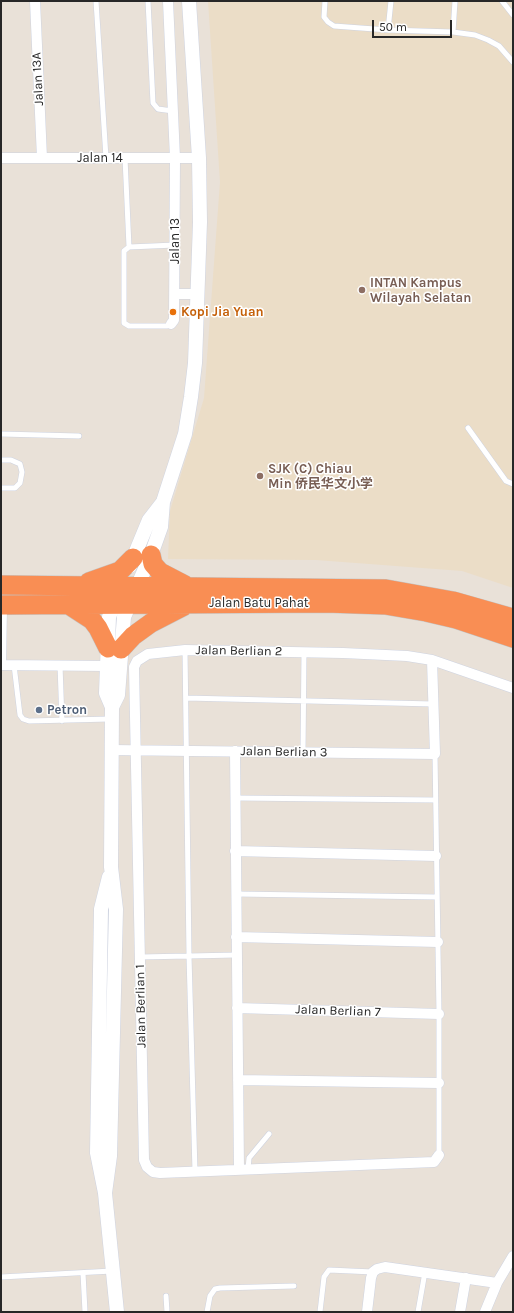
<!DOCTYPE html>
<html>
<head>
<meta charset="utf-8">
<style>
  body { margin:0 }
  #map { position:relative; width:514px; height:1313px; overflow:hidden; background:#e9e1d8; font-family:Karla,sans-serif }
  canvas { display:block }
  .frame { position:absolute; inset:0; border:2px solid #272727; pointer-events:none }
  .scale { position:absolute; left:372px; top:20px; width:80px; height:18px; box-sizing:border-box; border:2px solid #272727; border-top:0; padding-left:5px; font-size:12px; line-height:14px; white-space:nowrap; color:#272727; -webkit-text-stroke:3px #fff; paint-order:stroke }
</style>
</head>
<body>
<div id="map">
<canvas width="514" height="1313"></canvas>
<div class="frame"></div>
<div class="scale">50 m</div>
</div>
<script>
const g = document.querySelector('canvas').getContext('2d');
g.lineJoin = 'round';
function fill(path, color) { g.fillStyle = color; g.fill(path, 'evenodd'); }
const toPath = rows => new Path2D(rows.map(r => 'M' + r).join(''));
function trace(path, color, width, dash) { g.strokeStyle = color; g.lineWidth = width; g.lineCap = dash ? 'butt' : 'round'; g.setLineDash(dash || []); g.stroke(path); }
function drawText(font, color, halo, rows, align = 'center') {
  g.font = font + ' Karla,"Noto Sans SC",sans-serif'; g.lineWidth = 3; g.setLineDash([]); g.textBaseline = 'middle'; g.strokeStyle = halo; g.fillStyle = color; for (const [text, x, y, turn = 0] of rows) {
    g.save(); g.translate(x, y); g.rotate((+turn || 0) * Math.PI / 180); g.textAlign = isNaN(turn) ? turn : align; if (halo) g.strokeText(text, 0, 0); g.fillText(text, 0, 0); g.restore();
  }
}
fill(toPath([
  [208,1,513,1,513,588,462,571,316,560,168,559,170,511,204,398,220,182]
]), '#ebddc7');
const lane = toPath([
  [96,1,106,158],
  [148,1,153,103,158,109,173,111],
  [325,1,324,17,328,22,334,26,388,30,453,32,475,35,488,40,499,46,513,62],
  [502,1,513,15],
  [388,30,391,1],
  [453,32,455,1],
  [125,158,129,247],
  [171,324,167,326,129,326,124,323,124,251,129,247,175,245],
  [468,428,506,481,513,484],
  [1,434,79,436],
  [1,460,11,460,20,464,22,472,20,483,15,488,1,488],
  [185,650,189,956,195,1172],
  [14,665,20,715,23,719,29,721,110,719],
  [60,665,62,721],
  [186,698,433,704],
  [303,752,304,652],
  [435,754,439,1014,439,1155],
  [235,798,435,800],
  [236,894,437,897],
  [140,957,237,955],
  [248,1169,249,1158,269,1134],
  [83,1273,85,1312],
  [1,1277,112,1271],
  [166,1296,167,1312],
  [207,1312,210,1296,215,1289,220,1288,294,1286],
  [320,1312,324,1277,329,1270,373,1272],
  [418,1312,425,1272]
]);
const street = toPath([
  [35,1,42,158],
  [168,1,175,158,174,320,171,324],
  [1,158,199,158],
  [175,294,197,294],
  [1,665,107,666],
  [1,665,2,605],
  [111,750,435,754,432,660],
  [235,751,239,1170],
  [235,851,436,856],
  [236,937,438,942],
  [237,1008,439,1014],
  [238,1080,439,1083],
  [439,1155,434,1162,160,1173,153,1172,147,1167,144,1160,134,667,137,661,148,654,185,650,343,653,407,656,432,660,513,688],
  [367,1312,371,1278,373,1272,377,1269,385,1267,497,1283],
  [460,1312,466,1278],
  [485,1312,497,1283,513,1256]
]);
const secondary = toPath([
  [130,566,149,520,163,502],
  [112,707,118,695,124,617,151,555,161,527,163,502,185,434,191,397,195,363,200,222,199,158,189,1],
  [109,877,101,909,97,1153,105,1193,117,1312],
  [105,1193,110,1156,116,909,111,867,112,707,106,693,107,666,109,617,117,596]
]);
const highway = toPath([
  [151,555,153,564,160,572,185,585],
  [89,582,120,571,133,558],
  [1,585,386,589,453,601,513,618],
  [1,605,326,603,385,605,426,612,456,619,513,638],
  [69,605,92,620,98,628,108,648],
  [121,649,133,636,151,623,184,606]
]);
trace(lane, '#ced3e0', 6);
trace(street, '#ced3e0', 11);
trace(secondary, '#ced3e0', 15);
trace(highway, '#c3c3c3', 20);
trace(lane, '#fff', 5);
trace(street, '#fff', 10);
trace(secondary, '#fff', 14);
trace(highway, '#f98e54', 19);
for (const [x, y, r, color] of [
  [362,290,4,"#8d6e63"],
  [173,312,4,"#e8710a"],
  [260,476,4,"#8d6e63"],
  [39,710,4,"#5c6f8a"]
]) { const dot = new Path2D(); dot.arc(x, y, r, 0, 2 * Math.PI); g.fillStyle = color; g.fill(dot); trace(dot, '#fff', 1.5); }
drawText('13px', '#272727', '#fff', [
  ["Jalan 13A",38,79,-93],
  ["Jalan 14",100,158],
  ["Jalan 13",175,241,-90],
  ["Jalan Batu Pahat",259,603],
  ["Jalan Berlian 2",239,651,1],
  ["Jalan Berlian 3",284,752,1],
  ["Jalan Berlian 1",141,1006,-91],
  ["Jalan Berlian 7",338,1011,2]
]);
drawText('bold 13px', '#785e54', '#fff', [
  ["INTAN Kampus",370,283],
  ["Wilayah Selatan",370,298],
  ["SJK (C) Chiau",268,469],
  ["Min 侨民华文小学",268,484]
], 'left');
drawText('bold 13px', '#c56008', '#fff', [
  ["Kopi Jia Yuan",181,312]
], 'left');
drawText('bold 13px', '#4e5e75', '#fff', [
  ["Petron",47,710]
], 'left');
</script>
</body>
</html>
